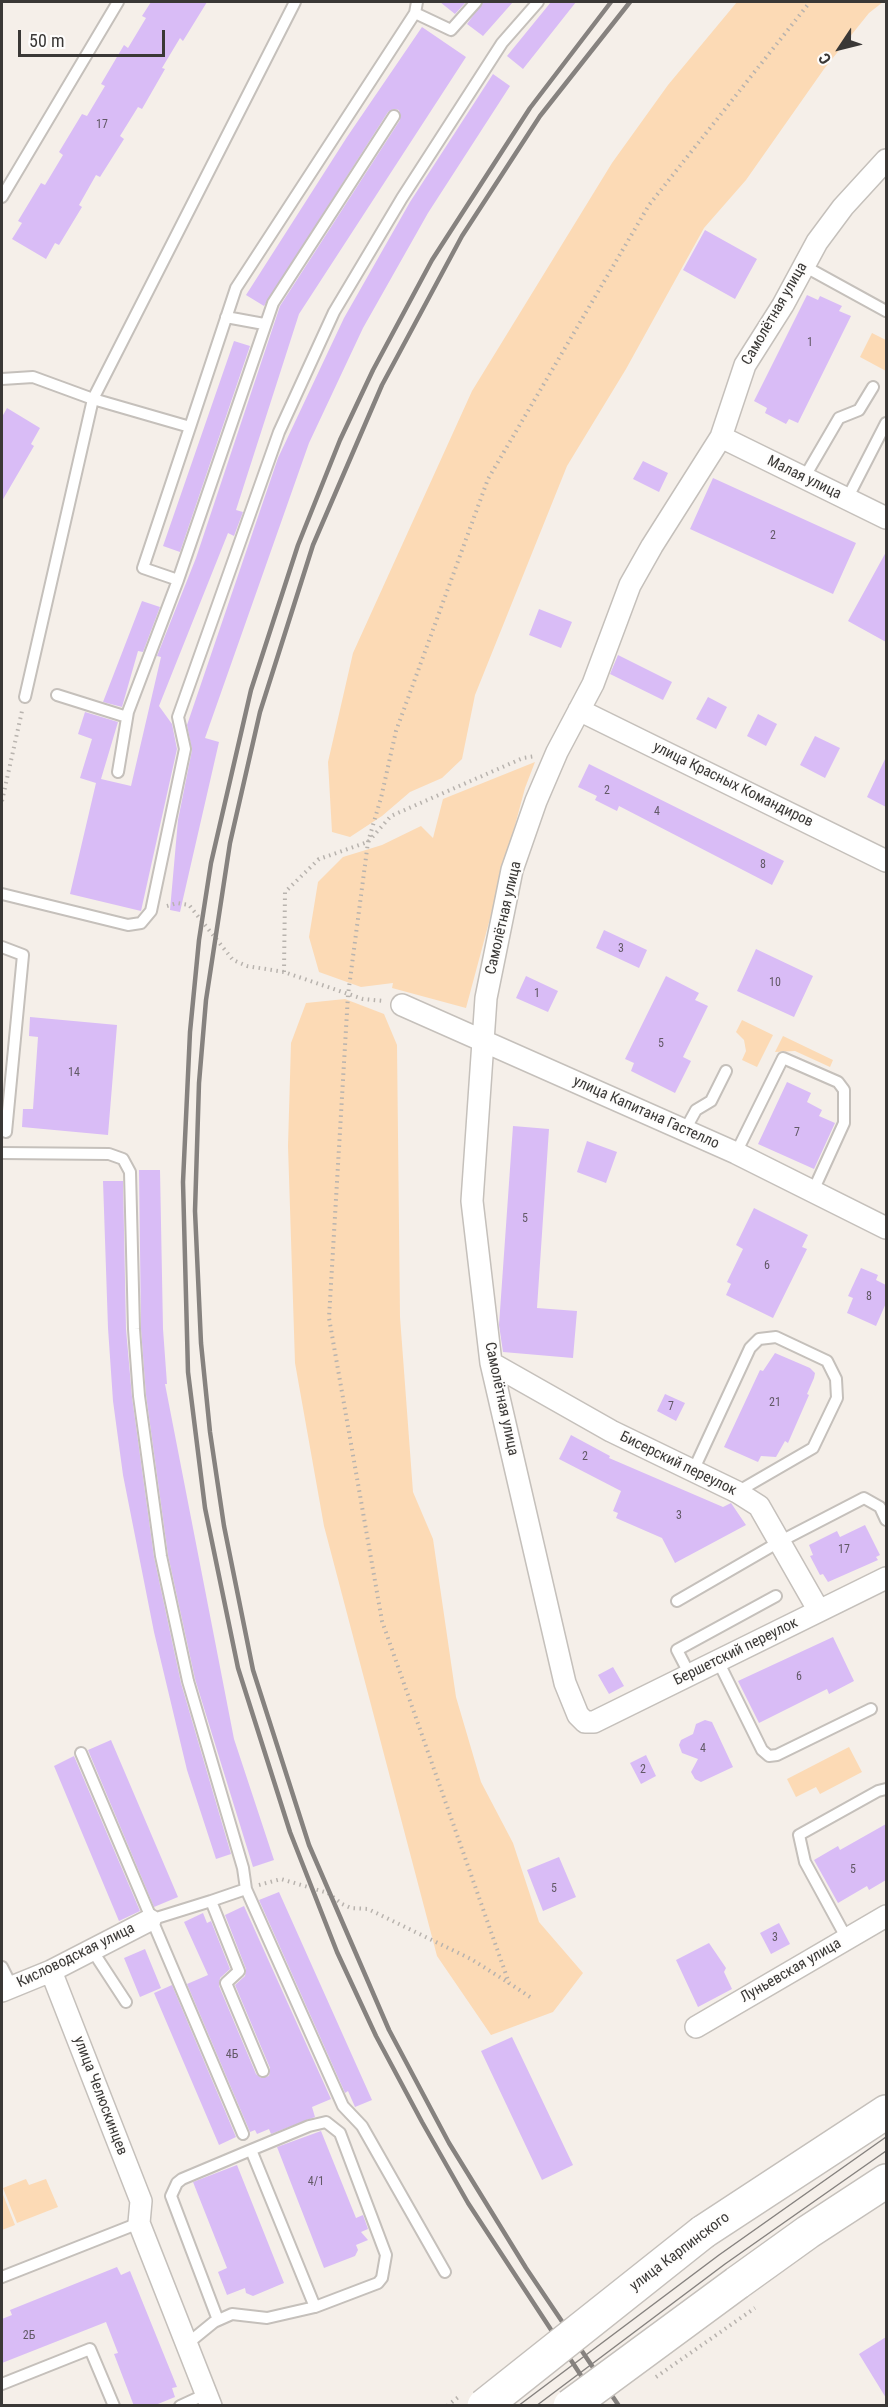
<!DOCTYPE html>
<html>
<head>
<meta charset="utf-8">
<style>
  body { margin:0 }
  #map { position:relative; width:888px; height:2407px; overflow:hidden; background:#f5efe9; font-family:"Roboto Condensed",sans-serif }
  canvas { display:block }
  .frame { position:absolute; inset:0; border:3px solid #3a3836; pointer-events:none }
  .north { position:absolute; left:810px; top:18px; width:60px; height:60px; -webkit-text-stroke:4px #fefdfc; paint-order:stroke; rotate:235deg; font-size:16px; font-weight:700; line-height:24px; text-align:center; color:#3a3836 }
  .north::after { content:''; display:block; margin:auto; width:21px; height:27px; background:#3a3836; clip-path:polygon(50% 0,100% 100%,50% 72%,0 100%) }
  .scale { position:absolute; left:18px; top:30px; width:147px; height:27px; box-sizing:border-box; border:3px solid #3a3836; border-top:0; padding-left:8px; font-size:18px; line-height:21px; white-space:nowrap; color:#3a3836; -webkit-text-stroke:4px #fefdfc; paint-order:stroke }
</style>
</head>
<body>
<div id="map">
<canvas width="888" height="2407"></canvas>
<div class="frame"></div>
<div class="north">С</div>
<div class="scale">50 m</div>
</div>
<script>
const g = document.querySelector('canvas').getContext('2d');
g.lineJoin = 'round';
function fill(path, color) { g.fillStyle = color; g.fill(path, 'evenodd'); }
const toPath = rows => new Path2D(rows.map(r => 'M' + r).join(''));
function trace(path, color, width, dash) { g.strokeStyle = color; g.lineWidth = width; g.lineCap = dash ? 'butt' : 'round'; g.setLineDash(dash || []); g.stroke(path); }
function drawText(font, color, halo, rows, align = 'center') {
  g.font = font + ' "Roboto Condensed",sans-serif'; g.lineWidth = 4.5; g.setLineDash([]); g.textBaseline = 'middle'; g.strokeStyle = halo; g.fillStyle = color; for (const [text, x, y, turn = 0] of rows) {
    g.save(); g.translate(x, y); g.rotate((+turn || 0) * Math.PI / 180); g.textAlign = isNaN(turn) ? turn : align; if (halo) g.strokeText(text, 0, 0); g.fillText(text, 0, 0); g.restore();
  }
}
fill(toPath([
  [737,2,883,2,869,13,824,69,746,180,704,228,626,369,567,466,475,695,462,759,442,778,410,792,382,816,350,837,332,832,328,762,353,653,472,391,612,163,668,85],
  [872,333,886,340,886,371,860,357],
  [535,762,525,788,466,1008,392,988,393,983,361,987,319,972,309,937,318,882,343,857,382,845,421,826,433,838,443,799],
  [345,999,384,1014,397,1045,400,1317,413,1492,433,1539,456,1697,481,1782,513,1843,539,1922,583,1973,553,2012,491,2035,437,1956,324,1526,295,1363,288,1146,291,1043,306,1003],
  [742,1020,773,1035,757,1067,742,1060,746,1051,744,1040,736,1032],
  [783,1036,833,1060,830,1067,795,1051,775,1052],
  [849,1747,862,1772,820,1794,816,1787,796,1797,787,1779],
  [26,2179,29,2185,46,2179,58,2207,17,2223,3,2188],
  [2,2192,15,2225,2,2230]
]), '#fcdab5');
fill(toPath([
  [151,2,207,2,183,41,180,38,162,68,165,69,142,109,138,107,120,136,124,139,100,177,96,175,79,205,82,207,59,245,55,243,46,259,12,239,22,223,18,221,41,183,45,185,63,155,59,152,82,114,87,116,105,86,101,84,124,45,128,48,146,18,142,16],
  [440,2,466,2,455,14],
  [483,2,513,2,483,36,467,24],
  [551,2,576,2,523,69,507,56],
  [422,27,466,57,299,314,236,510,243,512,234,536,228,533,159,706,172,724,177,749,141,911,70,894,96,783,80,778,92,739,78,734,85,712,118,722,101,779,131,786,161,657,157,656,196,558,280,306,400,120,399,110,394,109,388,112,264,306,246,295,347,137],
  [493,74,510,86,428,213,363,328,309,443,205,738,219,742,180,912,170,910,178,820,192,750,187,725,278,458,344,318,410,202],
  [705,230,757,259,735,299,683,270],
  [807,295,818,300,820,296,842,306,839,311,851,316,798,423,789,419,786,424,765,413,767,408,754,401],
  [234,341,250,346,180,552,163,546],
  [7,408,40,428,31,444,34,446,2,501,2,417],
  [643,461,668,473,659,492,633,479],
  [713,478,856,543,833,594,690,529],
  [886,552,886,642,848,621],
  [142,601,160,607,143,652,138,651,122,707,103,702],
  [539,609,572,622,561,648,529,635],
  [618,655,672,682,663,700,610,674],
  [708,697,727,707,716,729,696,719],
  [758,714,777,724,766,746,747,736],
  [815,736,840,748,825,778,800,765],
  [886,757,886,807,867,797],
  [589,764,784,861,772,885,619,806,617,811,595,800,597,796,578,787],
  [604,930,647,950,639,968,596,948],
  [756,949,813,976,794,1017,737,991],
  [526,976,558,991,548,1012,516,998],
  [666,976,699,993,695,1000,708,1006,683,1057,691,1061,675,1093,631,1071,634,1063,625,1059],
  [30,1017,117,1025,108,1135,22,1127,23,1109,33,1109,38,1037,29,1036],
  [787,1082,811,1093,807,1102,822,1110,819,1116,835,1123,814,1169,758,1144],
  [513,1126,549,1129,537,1308,577,1311,573,1358,503,1352,499,1325],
  [587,1141,617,1152,606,1183,577,1172],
  [139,1170,160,1170,163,1329,167,1384,165,1384,234,1739,274,1860,253,1867,195,1679,168,1555,146,1395,141,1329],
  [103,1181,123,1181,126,1329,132,1397,154,1557,181,1683,231,1854,216,1859,187,1770,154,1632,123,1475,113,1401,108,1328],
  [754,1208,808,1235,802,1247,807,1249,773,1318,726,1295,731,1284,727,1282,743,1249,736,1245],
  [861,1268,878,1275,876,1280,886,1285,886,1303,876,1326,847,1313,853,1298,848,1296],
  [775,1353,810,1368,815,1373,814,1378,807,1394,809,1395,788,1443,785,1441,776,1457,761,1456,758,1462,724,1447,760,1370,763,1371],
  [665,1394,685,1403,676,1421,657,1411],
  [571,1435,610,1456,609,1458,723,1507,731,1503,746,1525,675,1563,662,1538,616,1518,618,1513,613,1511,621,1491,559,1459],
  [865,1525,880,1555,876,1557,878,1560,828,1582,823,1574,820,1575,810,1556,813,1555,809,1545,837,1531,840,1537],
  [833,1637,854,1681,829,1694,827,1689,759,1723,738,1681],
  [613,1667,624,1686,609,1694,598,1675],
  [705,1720,712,1722,733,1767,701,1782,695,1779,691,1772,698,1759,682,1753,679,1745,681,1740,693,1734,696,1724],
  [111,1740,178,1897,154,1907,88,1750],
  [646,1755,656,1776,641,1784,630,1763],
  [74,1756,140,1911,119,1921,54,1766],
  [886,1824,886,1880,869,1890,867,1886,838,1903,814,1860,838,1846,840,1850],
  [559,1857,576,1897,543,1911,527,1870],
  [279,1892,372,2100,355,2107,348,2091,345,2093,259,1900],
  [244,1906,331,2099,312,2107,315,2117,271,2134,269,2129,257,2134,255,2130,250,2132,187,1984,208,1975,184,1922,203,1913,207,1923,211,1921,230,1969,220,1978,219,1986,256,2074,261,2078,269,2076,270,2068,235,1985,245,1976,246,1969,225,1915],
  [779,1923,790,1944,771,1954,760,1933],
  [709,1943,726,1968,724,1972,732,1989,698,2007,676,1960],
  [145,1949,161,1988,140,1997,124,1958],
  [172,1985,236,2137,219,2145,154,1993],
  [512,2037,573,2165,542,2180,481,2051],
  [321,2131,356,2218,363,2215,368,2229,361,2232,368,2240,356,2245,358,2250,355,2256,324,2268,277,2147],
  [237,2165,284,2283,253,2296,246,2293,245,2288,227,2295,218,2272,227,2268,193,2182],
  [117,2267,121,2275,130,2271,177,2387,172,2388,175,2397,153,2406,134,2406,114,2354,118,2353,106,2322,2,2363,2,2319,12,2315,10,2310],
  [886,2337,886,2398,859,2354]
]), '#d9bcf6');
const lane = toPath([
  [415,13,451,30,476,2],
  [2,197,118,2],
  [804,266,886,311],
  [226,317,264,324],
  [2,379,33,377,93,399,190,427,236,288,415,13,417,2],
  [190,427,143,568,178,580,273,303,394,116],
  [804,478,839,418,859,410,873,387],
  [847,499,886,423],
  [57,695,127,717],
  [25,697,93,399,295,2],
  [118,772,128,712,178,580],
  [2,894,128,925,141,923,151,911,185,749,178,717,279,432,334,312,402,198,502,43,538,2],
  [2,947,23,955,6,1132],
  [685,1130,696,1110,711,1101,726,1071],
  [2,1153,109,1154,123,1159,130,1172,134,1329,139,1396,161,1556,188,1681,243,1868,246,1889],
  [736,1153,783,1058,838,1082,844,1090,844,1123,813,1191],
  [693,1471,750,1348,759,1339,776,1337,827,1361,836,1379,837,1398,813,1448,737,1492],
  [677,1601,779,1542,864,1498,880,1507,886,1520],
  [718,1661,762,1750,769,1756,777,1755,871,1709],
  [690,1675,677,1650,776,1596],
  [81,1753,243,2134],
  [211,1901,246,1889,343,2106,362,2126,445,2272],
  [150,1920,211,1901,239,1971,226,1983,263,2071],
  [847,1939,805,1862,799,1835,878,1791,886,1789],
  [92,1950,126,2002],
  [2,1967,12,1987],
  [2,2277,139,2223],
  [218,2320,171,2196,177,2183,182,2179,251,2150],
  [187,2344,214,2322,232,2314,267,2318,315,2307,378,2283,382,2278,386,2255,340,2133,326,2122,309,2126,251,2150,315,2307],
  [2,2384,90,2349,114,2406],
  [180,2406,206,2394]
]);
const street = toPath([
  [886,160,843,207,817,242,783,305,745,365,721,437,652,546,630,585,593,684,557,752,536,801,512,870,486,998,472,1201,491,1363,565,1683,578,1715,585,1722,594,1722,886,1578],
  [721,437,886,518],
  [579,710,886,861],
  [402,1005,736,1153,886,1228],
  [491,1363,611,1431,737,1492,759,1506,819,1611],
  [51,1971,141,2201,139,2223,211,2406],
  [2,1991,51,1971,150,1920],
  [696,2027,886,1916]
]);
const primary = toPath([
  [703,2232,886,2112],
  [737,2283,808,2232,886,2181]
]);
trace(lane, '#c5c0bb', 14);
trace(street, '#c5c0bb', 24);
trace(primary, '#c5c0bb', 36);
trace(toPath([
  [2,801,22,711],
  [167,906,177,903,189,905,233,960,247,966,284,972,363,999,384,1001],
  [284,972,285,892,319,859,368,842,391,816,523,758,536,756],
  [259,1885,281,1879,328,1893,342,1904,351,1908,368,1909,471,1959,509,1983],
  [530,1997,509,1983,382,1621,329,1318,348,995,368,842,381,798,396,731,488,479,649,205,810,2],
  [447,2406,461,2395]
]), '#b8b3ae', 4, [1.5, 4.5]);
trace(lane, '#fff', 10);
trace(street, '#fff', 21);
trace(primary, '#fff', 33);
trace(toPath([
  [518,2406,719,2255,886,2137],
  [536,2406,725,2264,886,2151]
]), '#86827f', 1.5);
trace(toPath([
  [601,2406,468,2203,422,2122,376,2036,337,1952,290,1832,238,1668,205,1508,188,1372,183,1182,190,1032,199,940,211,863,251,690,298,545,340,440,373,370,432,260,530,108,611,2],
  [619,2406,526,2268,449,2143,389,2030,309,1845,253,1670,224,1526,210,1432,201,1343,195,1211,199,1083,206,1000,230,843,260,712,313,545,382,385,462,236,540,116,630,2]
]), '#86827f', 4.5);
const primaryBridge = toPath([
  [484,2406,703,2232],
  [570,2406,737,2283]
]);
trace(primaryBridge, '#c5c0bb', 36, []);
trace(toPath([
  [656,2377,755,2308]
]), '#b8b3ae', 4, [1.5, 4.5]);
trace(primaryBridge, '#fff', 33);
drawText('12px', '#625966', null, [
  ["17",102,125],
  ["1",810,343],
  ["2",773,536],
  ["2",607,791],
  ["4",657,812],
  ["8",763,865],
  ["3",621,949],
  ["10",775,983],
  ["1",537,994],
  ["5",661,1044],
  ["14",74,1073],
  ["7",797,1133],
  ["5",525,1219],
  ["6",767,1266],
  ["8",869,1297],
  ["21",775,1403],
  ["7",671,1407],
  ["2",585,1457],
  ["3",679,1516],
  ["17",844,1550],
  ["6",799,1677],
  ["4",703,1749],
  ["2",643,1770],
  ["5",853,1870],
  ["5",554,1889],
  ["3",775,1938],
  ["4Б",232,2055],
  ["4/1",316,2182],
  ["2Б",29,2336]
]);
drawText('15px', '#3a3836', '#fefdfc', [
  ["Самолётная улица",775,314,-60],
  ["Малая улица",804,478,26],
  ["улица Красных Командиров",733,785,26],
  ["Самолётная улица",504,918,-77],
  ["улица Капитана Гастелло",646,1113,24],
  ["Самолётная улица",501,1399,78],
  ["Бисерский переулок",678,1464,26],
  ["Бершетский переулок",736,1652,-26],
  ["Кисловодская улица",76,1956,-26],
  ["Луньевская улица",791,1971,-30],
  ["улица Челюскинцев",100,2096,69],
  ["улица Карпинского",680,2252,-37]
]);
</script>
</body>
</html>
